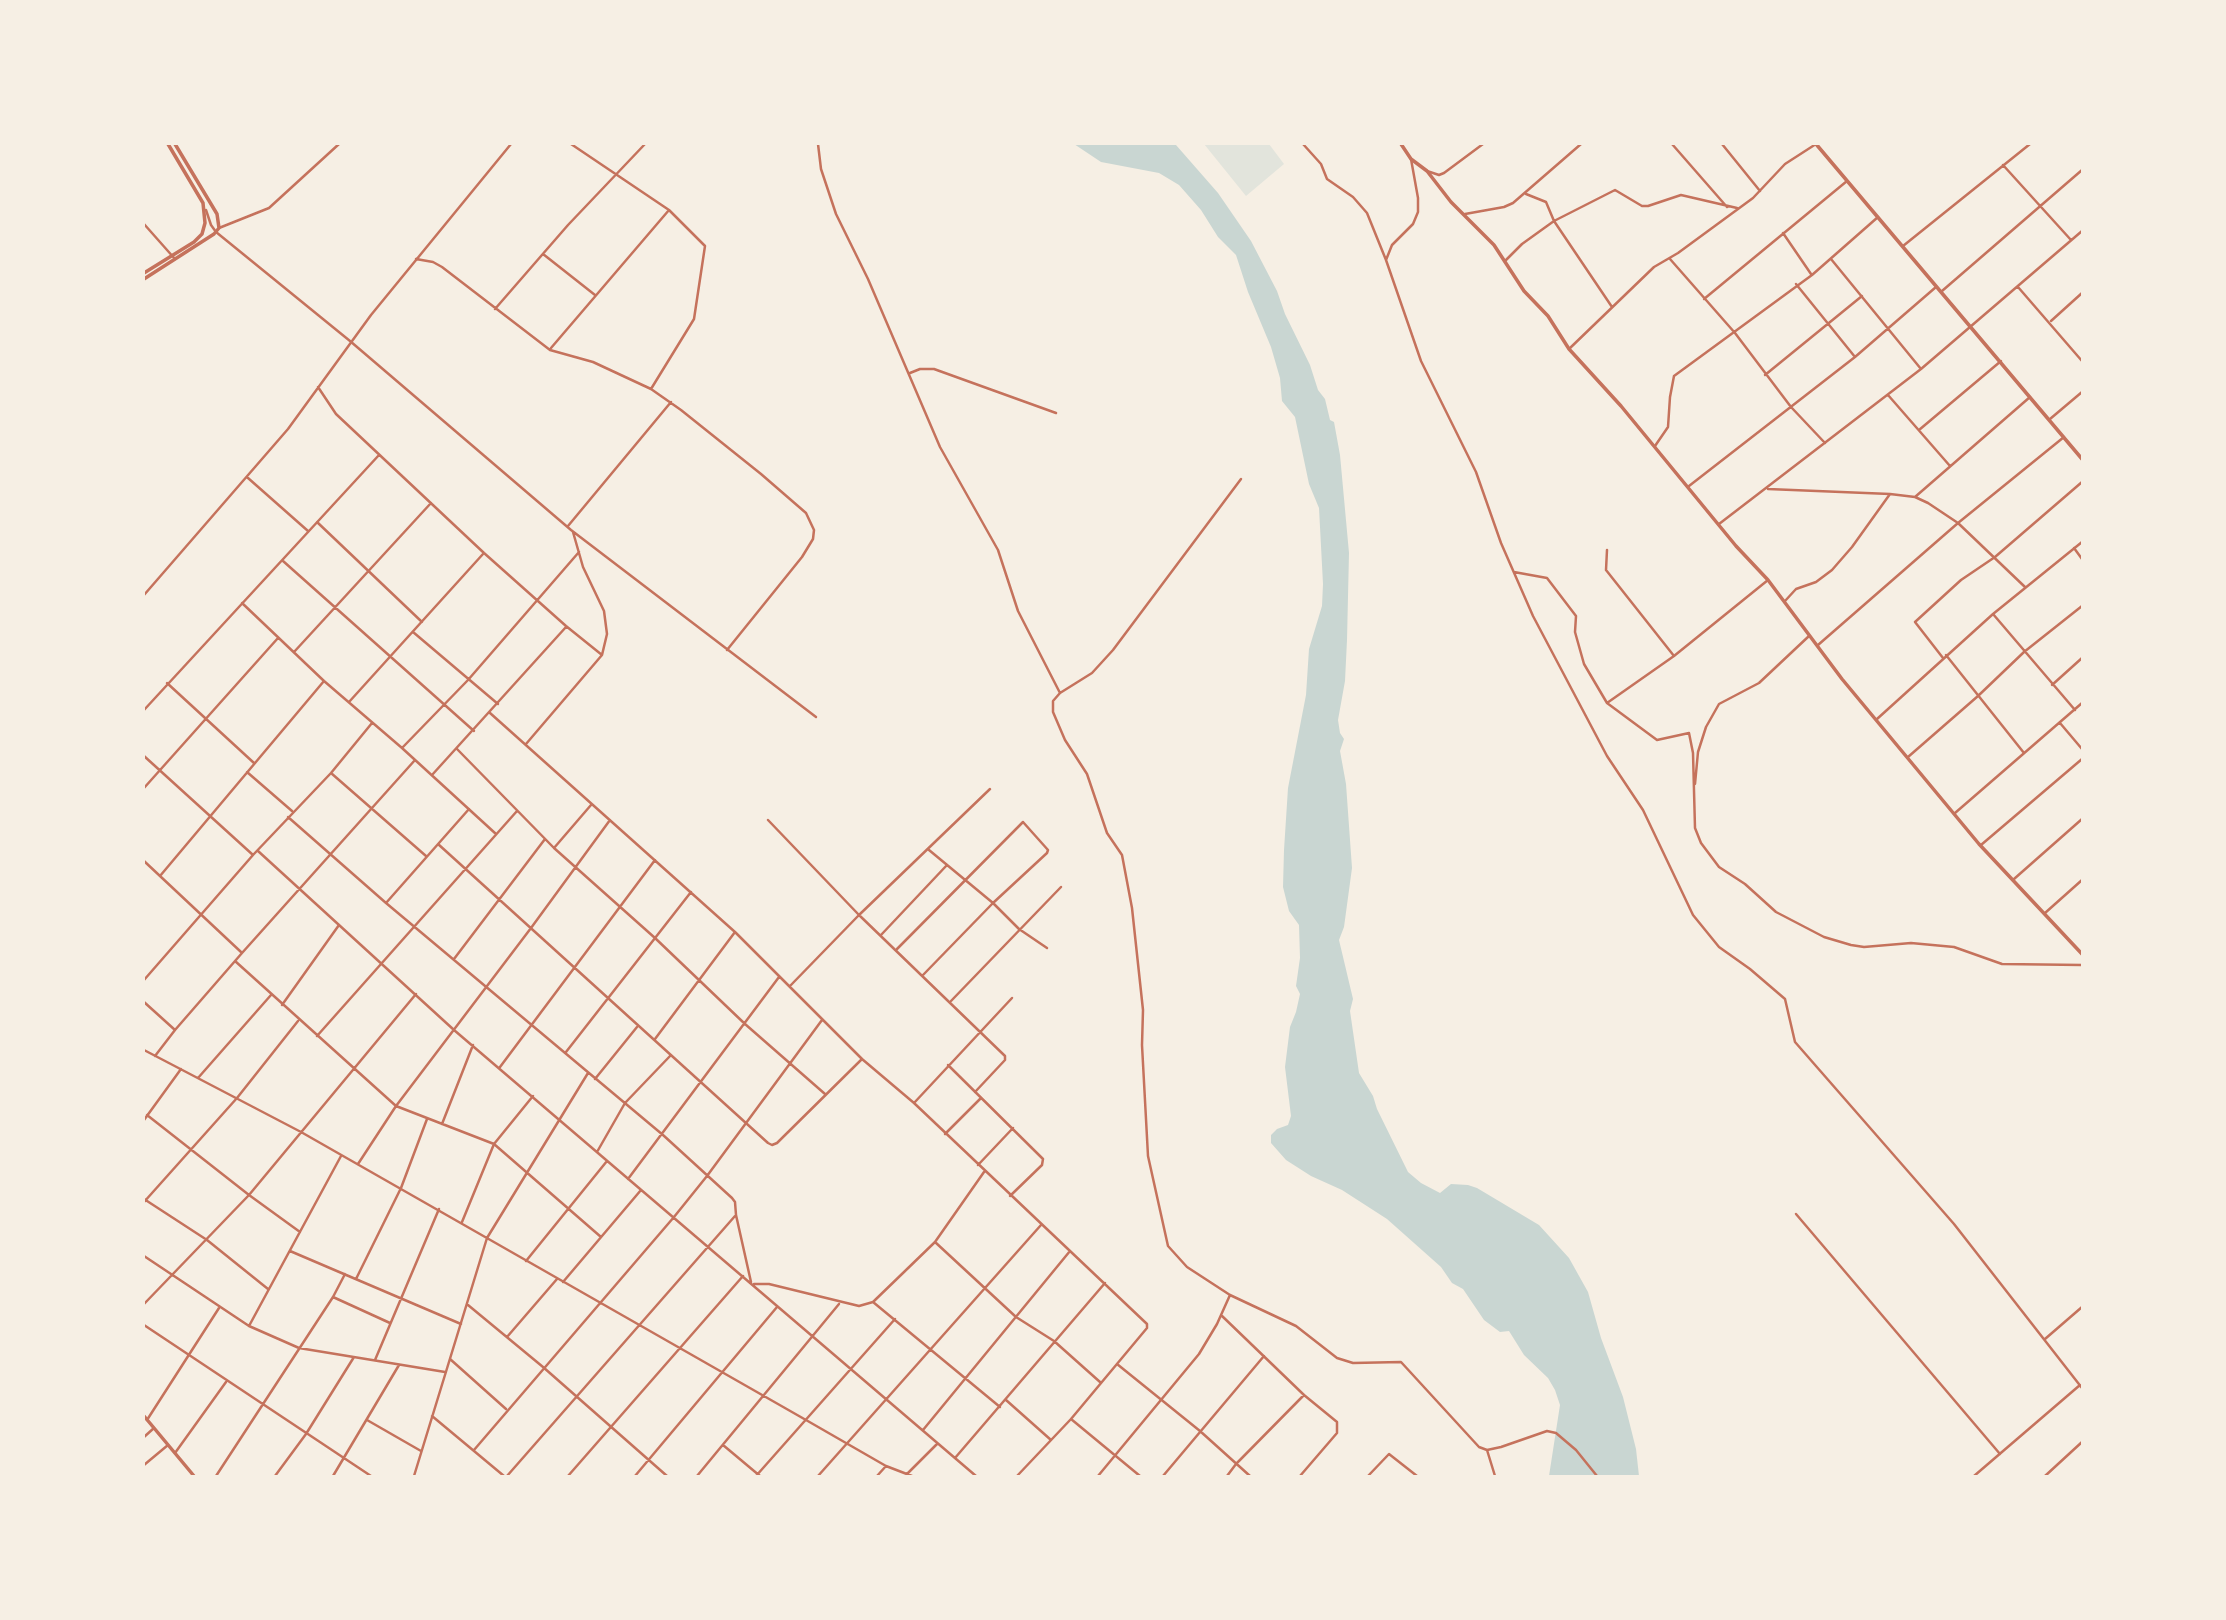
<!DOCTYPE html>
<html>
<head>
<meta charset="utf-8">
<style>
  body { margin:0 }
  #map { position:relative; width:2226px; height:1620px; overflow:hidden; background:#f6efe4; font-family:Inter,sans-serif }
  canvas { display:block }
  .frame { position:absolute; inset:0; border:145px solid #f6efe4; pointer-events:none }
</style>
</head>
<body>
<div id="map">
<canvas width="2226" height="1620"></canvas>
<div class="frame"></div>
</div>
<script>
const g = document.querySelector('canvas').getContext('2d');
g.lineJoin = 'round';
function fill(path, color) { g.fillStyle = color; g.fill(path, 'evenodd'); }
const toPath = rows => new Path2D(rows.map(r => 'M' + r).join(''));
function trace(path, color, width, dash) { g.strokeStyle = color; g.lineWidth = width; g.lineCap = dash ? 'butt' : 'round'; g.setLineDash(dash || []); g.stroke(path); }
fill(toPath([
  [1204,144,1269,144,1284,164,1246,196]
]), '#e2e4dc');
fill(toPath([
  [1074,144,1176,145,1218,193,1251,241,1277,291,1285,314,1310,365,1318,390,1325,399,1330,420,1334,422,1340,455,1349,553,1347,640,1345,681,1338,720,1340,733,1344,739,1340,751,1346,784,1352,868,1344,927,1339,940,1353,999,1350,1011,1359,1073,1373,1096,1377,1109,1408,1172,1421,1183,1440,1193,1451,1184,1468,1185,1477,1188,1539,1225,1569,1258,1588,1292,1601,1338,1623,1397,1636,1449,1639,1476,1549,1476,1560,1405,1555,1390,1548,1378,1524,1355,1509,1331,1500,1332,1484,1320,1463,1289,1452,1283,1441,1267,1387,1219,1342,1190,1311,1176,1286,1160,1271,1143,1271,1135,1277,1129,1288,1125,1291,1116,1285,1067,1290,1027,1296,1012,1300,994,1296,986,1300,958,1299,925,1289,911,1283,887,1284,850,1288,788,1306,695,1309,649,1322,606,1323,584,1319,508,1309,484,1295,417,1282,401,1280,378,1271,347,1248,292,1236,255,1218,237,1201,210,1179,185,1159,173,1101,162]
]), '#c9d6d2');
trace(toPath([
  [571,144,669,210,705,246,694,319,651,389],
  [818,144,821,169,836,214,868,279,940,447,998,550,1018,611,1060,693,1053,701,1053,712,1065,740,1087,774,1107,833,1122,855,1132,908,1143,1010,1142,1045,1148,1156,1168,1246,1187,1267,1230,1295,1296,1326,1337,1358,1353,1363,1401,1362,1479,1447,1487,1450,1501,1447,1547,1431,1556,1433,1576,1450,1597,1476],
  [1303,144,1321,164,1327,179,1353,197,1367,213,1386,260],
  [1672,144,1727,207],
  [1722,144,1760,191],
  [1411,159,1418,198,1418,212,1413,224,1392,245,1386,260,1421,361,1476,472,1501,543,1533,616,1607,756,1643,810,1693,915,1719,947,1750,969,1785,999,1795,1042,1954,1224,2082,1388],
  [2003,165,2071,240],
  [1427,171,1439,175,1444,173,1483,144],
  [1526,194,1546,202,1554,221,1612,307],
  [206,210,211,225,216,232,350,341,571,530,816,717],
  [1465,214,1504,207,1513,203,1581,144],
  [144,224,175,259],
  [219,228,269,208,339,144],
  [1783,233,1811,274],
  [1903,246,2030,144],
  [543,254,595,295],
  [416,259,433,262,442,267,550,350,593,362,651,389,681,410,761,474,806,513,814,530,813,539,802,557,727,650],
  [1670,259,1735,333,1791,407,1825,443],
  [1831,259,1921,369],
  [1505,261,1522,244,1554,221,1615,190,1642,206,1648,206,1681,195,1737,208],
  [1796,284,1855,357],
  [2018,287,2082,361],
  [1942,291,2082,170],
  [1704,299,1847,181],
  [495,309,568,225,645,144],
  [2051,321,2082,293],
  [551,348,669,210],
  [1569,349,1654,267,1678,253,1753,198,1785,164,1816,144],
  [910,373,920,369,934,369,1056,413],
  [1765,375,1862,296],
  [318,387,336,414,484,553,566,626,602,655],
  [1888,395,1950,466],
  [2050,419,2082,392],
  [1919,430,2001,361],
  [1655,446,1668,427,1670,397,1674,376,1812,275,1878,217],
  [248,478,308,531],
  [1689,486,1855,357,1936,287],
  [1768,489,1890,494,1915,497,1928,503,1958,523,2025,587],
  [1915,497,2030,397],
  [317,522,422,622],
  [1719,524,1921,369,2082,231],
  [568,526,671,402],
  [2074,548,2082,559],
  [1607,550,1606,570,1674,656],
  [283,561,474,731],
  [1514,572,1547,578,1576,616,1575,632,1584,664,1607,703,1657,740,1689,733,1693,753,1695,828,1701,843,1719,867,1745,884,1776,912,1824,937,1851,945,1864,947,1911,943,1954,947,2002,964,2082,965],
  [144,595,288,429,371,315,511,144],
  [1785,601,1796,589,1816,582,1832,570,1852,547,1890,494],
  [242,603,324,681,402,748,496,834],
  [1993,614,2075,710],
  [413,632,498,704],
  [1818,645,1958,523,2064,437],
  [294,652,431,503],
  [1946,655,2024,753],
  [1943,658,1915,622,1961,580,1995,557,2082,482],
  [167,683,254,763],
  [2052,685,2082,658],
  [1060,693,1092,673,1113,650,1241,479],
  [349,702,483,554],
  [1607,703,1674,656,1768,580],
  [144,710,379,455],
  [490,713,735,932,862,1059,914,1103,1147,1324,1147,1328,1071,1419,1017,1476],
  [1877,719,1993,614,2082,542],
  [2060,723,2082,749],
  [526,744,602,655,607,634,604,611,583,567,573,532],
  [402,748,468,680,579,552],
  [457,749,554,848,655,938,745,1024,825,1094],
  [144,756,253,855],
  [1908,757,1978,696,2024,652,2082,606],
  [247,772,292,811],
  [331,773,426,856],
  [432,775,566,627],
  [1695,784,1698,752,1706,727,1719,704,1759,683,1809,636],
  [144,788,278,638],
  [1955,813,2082,703],
  [288,817,386,903,663,1135,732,1198,735,1202,736,1215,751,1282],
  [768,820,859,915,1005,1056,1005,1060,975,1092],
  [438,844,768,1143,772,1145,777,1143,862,1059],
  [1981,845,2082,759],
  [554,848,591,805],
  [929,850,993,903,1019,929,1047,948],
  [258,851,454,1030,976,1476],
  [144,861,241,952],
  [160,876,324,681],
  [2014,879,2082,819],
  [386,903,469,809],
  [2045,913,2082,880],
  [881,935,947,865],
  [897,949,1023,822,1048,850,1047,853,993,903,923,975],
  [454,959,545,839],
  [235,961,396,1106,494,1144,601,1237],
  [144,980,253,855,331,773,372,723],
  [790,986,859,915,990,789],
  [951,1001,1061,887],
  [144,1002,175,1030],
  [282,1005,339,925],
  [317,1036,517,811],
  [655,1039,735,932],
  [144,1050,301,1132,806,1420,886,1466,912,1476],
  [566,1052,691,892],
  [155,1056,175,1030,242,953,415,760],
  [948,1065,1043,1159,1042,1165,1010,1196],
  [500,1067,655,860],
  [198,1078,271,995],
  [595,1079,637,1027],
  [914,1103,1012,998],
  [147,1115,249,1195,300,1232],
  [144,1120,181,1069],
  [442,1124,473,1045],
  [945,1134,981,1098],
  [597,1152,625,1103,671,1055],
  [358,1164,396,1106,531,928,610,820],
  [978,1165,1013,1128],
  [628,1179,779,977],
  [144,1199,207,1240,268,1289],
  [144,1202,237,1098,298,1021],
  [1796,1214,2000,1454],
  [462,1222,494,1144,533,1096],
  [935,1242,1016,1317,1054,1341,1100,1382],
  [290,1251,461,1324],
  [144,1256,249,1326,299,1348,445,1372],
  [526,1261,607,1161],
  [356,1279,401,1188,427,1119],
  [563,1282,641,1190],
  [754,1284,769,1284,859,1306,873,1302,1000,1407],
  [333,1297,390,1323],
  [873,1302,935,1242,984,1172],
  [144,1304,249,1195,416,994],
  [468,1305,543,1367,667,1476],
  [1221,1315,1304,1395,1337,1422,1337,1433,1300,1476],
  [144,1325,371,1476],
  [249,1326,341,1156],
  [507,1337,557,1279],
  [2045,1339,2082,1307],
  [450,1359,506,1409],
  [375,1360,439,1209],
  [1117,1364,1200,1431,1250,1476],
  [1006,1400,1051,1440],
  [432,1416,504,1476],
  [1071,1419,1140,1476],
  [147,1420,219,1308],
  [367,1420,421,1451],
  [923,1430,1070,1251],
  [144,1437,154,1428],
  [723,1445,760,1476],
  [474,1450,674,1217,707,1176,822,1020],
  [1487,1450,1495,1476],
  [175,1453,226,1382],
  [955,1458,1105,1283],
  [144,1465,168,1445],
  [907,1474,937,1444],
  [216,1476,333,1297,345,1274],
  [275,1476,306,1434,354,1357],
  [333,1476,399,1365],
  [414,1476,487,1238,588,1073],
  [507,1476,735,1216],
  [568,1476,743,1276],
  [635,1476,777,1307],
  [697,1476,839,1304],
  [756,1476,895,1319],
  [818,1476,1041,1225],
  [877,1476,886,1466],
  [1098,1476,1199,1354,1217,1324,1230,1295],
  [1163,1476,1264,1356],
  [1227,1476,1236,1464,1304,1395],
  [1368,1476,1389,1454,1417,1476],
  [1974,1476,2080,1385],
  [2045,1476,2082,1442]
]), '#c5725c', 2.5);
trace(toPath([
  [1401,144,1411,159,1427,171,1451,202,1494,245,1524,291,1548,316,1569,349,1621,406,1736,546,1768,580,1842,679,1979,844,2082,954],
  [1816,144,2082,459],
  [144,273,194,242,202,234,205,223,203,203,168,144],
  [144,279,214,234,219,228,217,214,175,144],
  [144,1416,194,1476]
]), '#c5725c', 3.5);
</script>
</body>
</html>
